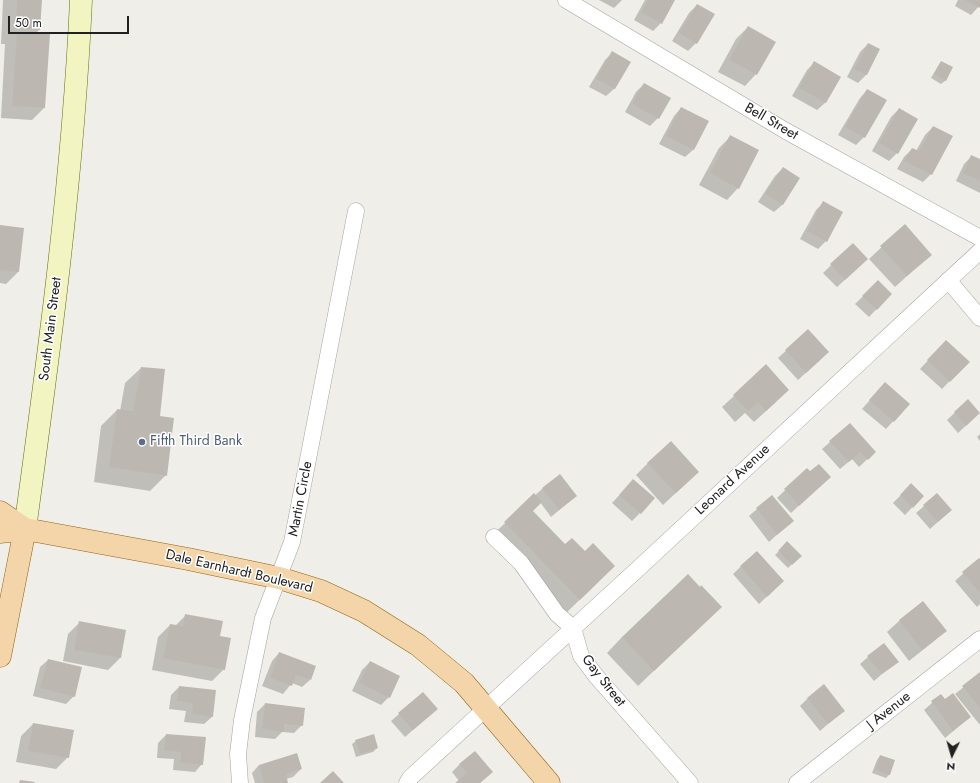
<!DOCTYPE html>
<html>
<head>
<meta charset="utf-8">
<style>
  body { margin:0 }
  #map { position:relative; width:980px; height:783px; overflow:hidden; background:#f0eee8; font-family:Jost,sans-serif }
  canvas { display:block }
  .north { position:absolute; left:932px; top:735px; width:40px; height:40px; -webkit-text-stroke:3px #fff; paint-order:stroke; rotate:185deg; font-size:11px; font-weight:700; line-height:16px; text-align:center; color:#212121 }
  .north::after { content:''; display:block; margin:auto; width:14px; height:18px; background:#212121; clip-path:polygon(50% 0,100% 100%,50% 72%,0 100%) }
  .scale { position:absolute; left:8px; top:16px; width:121px; height:18px; box-sizing:border-box; border:2px solid #212121; border-top:0; padding-left:5px; font-size:12px; line-height:14px; white-space:nowrap; color:#212121; -webkit-text-stroke:3px #fff; paint-order:stroke }
</style>
</head>
<body>
<div id="map">
<canvas width="980" height="783"></canvas>
<div class="north">N</div>
<div class="scale">50 m</div>
</div>
<script>
const context = document.querySelector('canvas').getContext('2d');
context.lineJoin = 'round';
function paint(path, color) { context.fillStyle = color; context.fill(path, 'evenodd'); }
function trace(path, color, width, dash) { context.strokeStyle = color; context.lineWidth = width; context.lineCap = dash ? 'butt' : 'round'; context.setLineDash(dash || []); context.stroke(path); }
function drawText(font, color, halo, rows, align = 'center') {
  context.font = font + ' Jost,sans-serif'; context.lineWidth = 3; context.setLineDash([]); context.textBaseline = 'middle'; context.strokeStyle = halo; context.fillStyle = color; for (const [text, x, y, turn = 0] of rows) {
    context.save(); context.translate(x, y); context.rotate((+turn || 0) * Math.PI / 180); context.textAlign = isNaN(turn) ? turn : align; if (halo) context.strokeText(text, 0, 0); context.fillText(text, 0, 0); context.restore();
  }
}
const shadow = new Path2D(`
  M 3,0 L 41,0 L 40,29 L 35,34 L 49,35 L 44,108 L 32,120 L 1,118 L 5,44 L 1,44 Z
  M 599,0 L 622,0 L 614,8 Z
  M 645,0 L 674,0 L 661,23 L 653,31 L 634,20 Z
  M 958,0 L 980,0 L 980,5 L 971,15 L 955,6 Z
  M 697,5 L 713,15 L 696,43 L 688,51 L 672,41 L 689,13 Z
  M 748,27 L 756,74 L 745,86 L 718,72 L 736,39 Z
  M 868,44 L 879,50 L 866,75 L 858,83 L 847,77 L 860,52 Z
  M 612,53 L 629,62 L 614,89 L 606,96 L 589,87 L 605,60 Z
  M 941,62 L 952,68 L 945,81 L 941,84 L 931,78 L 938,66 Z
  M 814,63 L 840,77 L 825,103 L 817,110 L 792,96 L 807,70 Z
  M 644,84 L 658,118 L 650,126 L 625,112 L 636,92 Z
  M 867,90 L 886,101 L 864,137 L 856,145 L 838,135 L 860,98 Z
  M 681,108 L 693,150 L 685,157 L 659,144 L 674,116 Z
  M 899,109 L 897,153 L 889,161 L 872,151 L 891,117 Z
  M 933,127 L 931,174 L 923,182 L 897,169 L 904,157 L 912,149 L 916,151 L 925,135 Z
  M 731,136 L 738,188 L 727,200 L 699,185 L 719,148 Z
  M 972,156 L 980,160 L 980,193 L 956,181 L 964,164 Z
  M 783,168 L 799,178 L 782,205 L 774,212 L 758,202 L 775,176 Z
  M 824,202 L 826,241 L 818,249 L 800,239 L 816,210 Z
  M 0,226 L 18,272 L 6,284 L 0,283 Z
  M 904,226 L 918,266 L 895,287 L 869,259 Z
  M 853,244 L 859,267 L 837,287 L 823,273 Z
  M 878,282 L 891,294 L 869,317 L 855,304 Z
  M 808,331 L 820,360 L 798,380 L 778,358 Z
  M 946,341 L 968,362 L 942,389 L 920,369 Z
  M 141,368 L 159,417 L 166,475 L 150,491 L 94,482 L 101,426 L 117,410 L 120,411 L 125,383 Z
  M 878,391 L 909,404 L 886,429 L 862,409 Z
  M 734,396 L 776,402 L 754,422 L 745,413 L 735,422 L 722,407 Z
  M 968,400 L 972,420 L 958,433 L 947,420 Z
  M 980,434 L 980,441 L 977,437 Z
  M 830,442 L 875,452 L 859,467 L 852,459 L 840,469 L 822,449 Z
  M 648,463 L 698,472 L 663,505 L 636,475 Z
  M 807,469 L 822,484 L 791,513 L 777,498 Z
  M 911,485 L 923,496 L 905,515 L 893,503 Z
  M 543,488 L 576,496 L 551,517 L 540,502 L 532,511 L 598,582 L 564,615 L 489,538 Z
  M 626,488 L 640,513 L 632,521 L 612,503 Z
  M 772,496 L 792,521 L 769,542 L 749,516 Z
  M 924,506 L 951,510 L 930,529 L 916,513 Z
  M 787,543 L 800,556 L 788,568 L 775,555 Z
  M 756,552 L 775,589 L 759,604 L 733,574 Z
  M 979,559 L 980,561 L 980,604 L 977,607 L 955,581 Z
  M 923,602 L 945,631 L 933,642 L 909,661 L 887,632 L 899,621 Z
  M 721,607 L 638,686 L 607,653 L 622,637 Z
  M 186,615 L 219,637 L 224,669 L 212,681 L 152,670 L 158,637 L 170,625 L 175,626 Z
  M 80,622 L 125,631 L 120,658 L 108,670 L 63,661 L 68,634 Z
  M 279,653 L 310,680 L 302,687 L 292,683 L 283,694 L 262,686 L 272,661 Z
  M 868,657 L 897,661 L 874,681 L 860,664 Z
  M 48,660 L 74,696 L 66,704 L 33,696 L 40,667 Z
  M 370,662 L 389,697 L 381,705 L 352,691 L 362,670 Z
  M 980,674 L 980,725 L 955,694 Z
  M 179,687 L 212,717 L 204,724 L 184,722 L 186,711 L 169,709 L 171,695 Z
  M 941,695 L 944,700 L 970,717 L 945,738 L 924,710 Z
  M 808,698 L 844,710 L 820,731 L 800,706 Z
  M 265,704 L 302,725 L 294,733 L 282,732 L 275,739 L 255,737 L 257,712 Z
  M 437,709 L 405,737 L 391,721 L 399,714 Z
  M 33,724 L 68,757 L 56,769 L 16,762 L 21,736 Z
  M 166,735 L 202,764 L 195,772 L 173,770 L 174,759 L 157,758 L 158,743 Z
  M 356,741 L 377,748 L 373,752 L 356,757 L 352,744 Z
  M 880,756 L 890,774 L 886,778 L 872,773 L 877,760 Z
  M 460,764 L 492,772 L 480,783 L 457,783 L 459,781 L 452,772 Z
  M 259,765 L 301,769 L 293,777 L 286,779 L 287,783 L 255,783 L 252,773 Z`);
const building = new Path2D(`
  M 17,0 L 42,0 L 40,30 L 16,28 Z
  M 648,0 L 675,0 L 662,24 L 641,12 Z
  M 965,0 L 980,0 L 980,8 Z
  M 697,4 L 715,14 L 697,44 L 679,33 Z
  M 748,26 L 776,42 L 757,75 L 729,60 Z
  M 17,32 L 50,34 L 45,108 L 12,106 Z
  M 868,43 L 880,49 L 867,75 L 854,69 Z
  M 612,51 L 631,62 L 615,89 L 596,79 Z
  M 814,61 L 841,77 L 826,103 L 799,88 Z
  M 941,61 L 953,67 L 946,81 L 934,74 Z
  M 644,83 L 671,98 L 659,119 L 632,104 Z
  M 867,89 L 887,100 L 865,138 L 845,127 Z
  M 681,107 L 709,121 L 694,150 L 666,136 Z
  M 899,108 L 918,119 L 898,154 L 879,143 Z
  M 933,126 L 953,136 L 932,175 L 904,161 L 912,148 L 919,151 Z
  M 730,135 L 759,150 L 739,189 L 710,173 Z
  M 971,155 L 980,159 L 980,181 L 963,173 Z
  M 783,167 L 800,178 L 783,205 L 765,194 Z
  M 823,201 L 843,212 L 827,242 L 807,231 Z
  M 905,224 L 932,255 L 907,276 L 880,246 Z
  M 0,225 L 24,228 L 19,272 L 0,270 Z
  M 853,243 L 868,259 L 845,280 L 830,264 Z
  M 878,280 L 892,294 L 877,310 L 862,296 Z
  M 808,329 L 829,352 L 806,373 L 785,350 Z
  M 946,340 L 970,362 L 950,382 L 927,360 Z
  M 766,364 L 789,390 L 766,411 L 758,402 L 748,411 L 733,395 Z
  M 141,367 L 165,369 L 160,416 L 174,418 L 167,476 L 109,467 L 117,409 L 133,411 Z
  M 885,382 L 910,404 L 894,422 L 869,400 Z
  M 968,399 L 980,413 L 966,426 L 954,412 Z
  M 850,423 L 876,452 L 868,460 L 860,452 L 849,462 L 829,441 Z
  M 671,441 L 699,472 L 676,493 L 647,463 Z
  M 819,464 L 831,477 L 799,506 L 784,489 L 807,468 L 810,471 Z
  M 560,474 L 577,496 L 559,510 L 542,488 Z
  M 633,479 L 655,498 L 641,514 L 619,495 Z
  M 911,483 L 924,496 L 913,508 L 900,495 Z
  M 534,493 L 542,502 L 533,511 L 565,544 L 572,538 L 585,551 L 593,543 L 615,566 L 580,600 L 504,522 Z
  M 937,493 L 952,510 L 938,522 L 923,505 Z
  M 772,495 L 794,521 L 777,535 L 756,508 Z
  M 787,541 L 802,556 L 792,565 L 778,551 Z
  M 757,551 L 784,581 L 767,597 L 740,566 Z
  M 979,558 L 980,559 L 980,593 L 962,572 Z
  M 688,574 L 700,587 L 701,585 L 722,607 L 654,671 L 622,637 Z
  M 923,601 L 947,631 L 922,650 L 899,620 Z
  M 185,614 L 223,621 L 220,636 L 231,638 L 225,670 L 163,658 L 170,624 L 183,626 Z
  M 79,621 L 126,630 L 121,658 L 74,650 Z
  M 884,643 L 899,662 L 882,674 L 867,656 Z
  M 279,652 L 316,666 L 311,680 L 296,675 L 292,686 L 270,678 Z
  M 48,659 L 82,667 L 75,697 L 40,688 Z
  M 370,661 L 400,676 L 390,698 L 359,683 Z
  M 980,672 L 980,708 L 962,686 Z
  M 824,684 L 845,711 L 828,724 L 807,698 Z
  M 179,686 L 216,690 L 213,717 L 192,714 L 193,703 L 177,701 Z
  M 423,692 L 438,709 L 413,730 L 398,713 Z
  M 953,693 L 971,717 L 953,731 L 931,701 L 941,694 L 945,699 Z
  M 265,703 L 305,708 L 303,726 L 284,724 L 284,732 L 262,729 Z
  M 33,723 L 74,730 L 69,758 L 28,751 Z
  M 166,734 L 206,737 L 203,765 L 180,763 L 181,752 L 164,750 Z
  M 374,734 L 378,748 L 360,754 L 355,740 Z
  M 475,751 L 493,772 L 480,783 L 455,783 L 467,773 L 459,764 Z
  M 297,753 L 302,769 L 286,774 L 288,783 L 264,783 L 259,765 Z
  M 880,755 L 895,760 L 890,775 L 875,770 Z
  M 333,771 L 344,783 L 320,783 Z
  M 20,780 L 35,782 L 34,783 L 19,783 Z`);
const minor = new Path2D(`
  M 566,0 L 786,131 L 980,238
  M 948,280 L 980,318
  M 494,537 L 521,563 L 557,614 L 573,628 L 581,656 L 596,676 L 690,783
  M 240,783 L 238,754 L 242,720 L 263,618 L 292,542 L 356,211
  M 407,783 L 410,778 L 641,566 L 980,251
  M 797,783 L 980,639`);
const secondary = new Path2D(`
  M 25,529 C 49,353 73,177 81,0`);
const primary = new Path2D(`
  M 0,512 L 25,529
  M 0,532 L 25,529 L 188,559 L 279,578 L 321,591 L 364,611 L 418,645 L 464,683 L 549,783
  M 0,656 L 25,529`);
const markers = [
  [142,442,4,"#5c6f8a"]
];
const streetNames = [
  ["Bell Street",771,122,30],
  ["South Main Street",51,329,-83],
  ["Leonard Avenue",733,480,-43],
  ["Martin Circle",301,499,-79],
  ["Dale Earnhardt Boulevard",239,572,13],
  ["Gay Street",603,681,52],
  ["J Avenue",889,711,-38]
];
const serviceNames = [
  ["Fifth Third Bank",150,442]
];
paint(shadow, '#0003');
paint(building, '#bdb7b1');
trace(minor, '#a2a2a2', 17);
trace(secondary, '#65700f', 23);
trace(primary, '#90650e', 23);
trace(minor, '#fff', 16);
trace(secondary, '#f2f4c2', 22);
trace(primary, '#f4d4a9', 22);
for (const [x, y, r, color] of markers) { const dot = new Path2D(); dot.arc(x, y, r, 0, 2 * Math.PI); context.fillStyle = color; context.fill(dot); trace(dot, '#fff', 1.5); }
drawText('14px', '#212121', '#fff', streetNames);
drawText('14px', '#4e5e75', '#fff', serviceNames, 'left');
</script>
</body>
</html>
